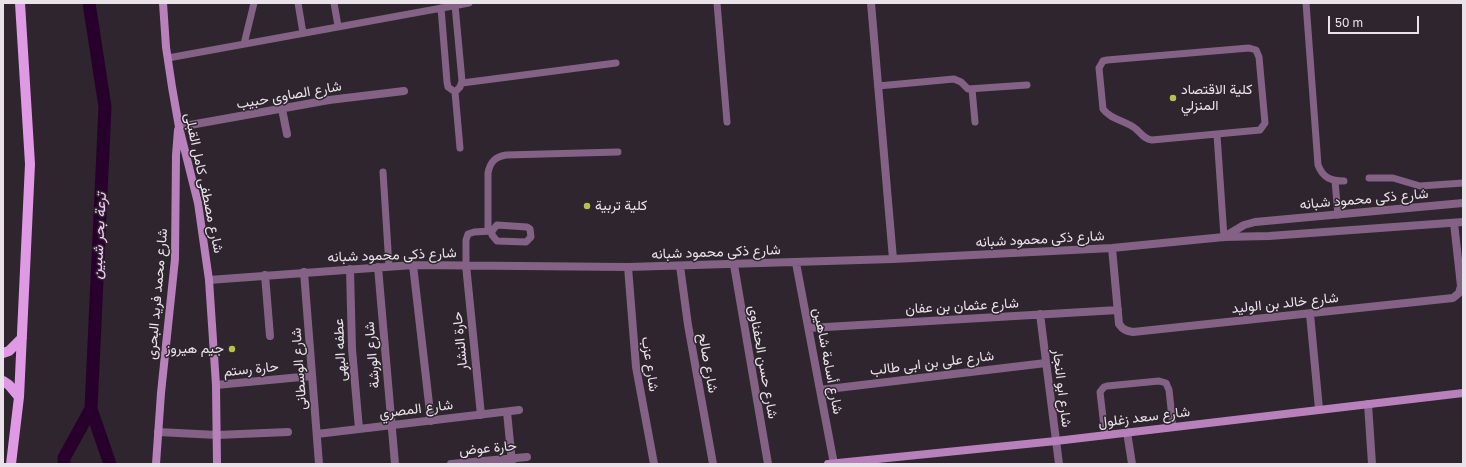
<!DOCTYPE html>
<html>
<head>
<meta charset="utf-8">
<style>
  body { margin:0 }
  #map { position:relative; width:1466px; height:467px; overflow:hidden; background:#2e252e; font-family:"Golos Text",sans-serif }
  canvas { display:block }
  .frame { position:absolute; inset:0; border:4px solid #e9e3e9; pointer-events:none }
  .scale { position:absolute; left:1328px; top:16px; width:91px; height:18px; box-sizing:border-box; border:2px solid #e9e3e9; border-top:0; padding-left:5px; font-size:12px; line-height:14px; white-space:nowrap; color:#e9e3e9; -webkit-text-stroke:3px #2e252e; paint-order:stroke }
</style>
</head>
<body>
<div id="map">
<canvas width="1466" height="467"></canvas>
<div class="frame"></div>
<div class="scale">50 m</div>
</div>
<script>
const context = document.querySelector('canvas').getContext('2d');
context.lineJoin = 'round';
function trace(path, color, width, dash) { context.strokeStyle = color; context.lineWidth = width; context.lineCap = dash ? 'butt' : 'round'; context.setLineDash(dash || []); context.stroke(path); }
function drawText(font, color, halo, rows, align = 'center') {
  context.font = font + ' "Golos Text",Vazirmatn,sans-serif'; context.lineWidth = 3; context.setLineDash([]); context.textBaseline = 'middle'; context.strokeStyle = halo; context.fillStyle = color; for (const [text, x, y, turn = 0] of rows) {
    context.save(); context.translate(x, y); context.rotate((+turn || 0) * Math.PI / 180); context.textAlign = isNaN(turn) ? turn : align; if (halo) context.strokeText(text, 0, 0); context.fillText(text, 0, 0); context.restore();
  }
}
const canal = new Path2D(`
  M 91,409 L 110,464
  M 64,464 L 64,458 L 91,409 L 105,107 L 89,3`);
const lane = new Path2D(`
  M 298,3 L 303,33
  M 334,3 L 338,26
  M 717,3 L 727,122
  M 1306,3 L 1318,165 C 1323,178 1331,181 1344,181
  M 455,5 L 462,81 L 460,87 L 455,92 L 460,148
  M 441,8 L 447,82 L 448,87 L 455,92
  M 244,44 L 254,3
  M 1249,48 L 1256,50 L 1259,57 L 1265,123 L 1260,130 L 1152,140 C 1144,139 1142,134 1136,129 C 1127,121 1111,120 1103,109 L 1099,68 L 1103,61 L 1107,60 Z
  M 168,58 L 469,3
  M 462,83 L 616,63
  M 878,86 L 954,79 L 961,82 L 968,89 L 1027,85
  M 972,89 L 975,122
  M 1217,135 L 1224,237
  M 383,172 L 389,266
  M 1369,178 L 1393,178 L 1420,186 L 1463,183
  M 1335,181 L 1338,215
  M 497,225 L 527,227 L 530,229 L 531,237 L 526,242 L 497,241 L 492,235 L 492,231 Z
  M 488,231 L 488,173 C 490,162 495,157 506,155 L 618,152
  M 466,265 L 466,240 L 468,234 L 474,232 L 492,231
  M 1105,435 L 1100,392 L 1104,387 L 1107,386 L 1159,381 L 1166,383 L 1169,390 L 1173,427`);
const street = new Path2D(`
  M 871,3 L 893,259
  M 282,109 L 287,134
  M 179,127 L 329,100 L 404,91
  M 1224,237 L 1244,225 L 1255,222 L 1463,203
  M 1112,248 L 1119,324 C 1123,330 1127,331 1133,332 L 1453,298 L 1459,293 L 1461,286 L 1454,223
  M 796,263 L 834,464
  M 413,265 L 431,421
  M 466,265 L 481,415
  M 734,265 L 768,464
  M 680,266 L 688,325 L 713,464
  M 378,267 L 395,464
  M 628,267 L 636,367 L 654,464
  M 350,269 L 352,349 L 359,429
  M 304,272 L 319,464
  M 265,275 L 270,336
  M 209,280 L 413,265 L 628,267 L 893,259 L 1112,248 L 1224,237 L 1269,236 L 1463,222
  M 1040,314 L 1059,464
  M 1310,314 L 1319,409
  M 809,328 L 1118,310
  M 216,385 L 312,376
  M 820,390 L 1046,363
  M 1368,404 L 1372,464
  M 507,412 L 512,463
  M 158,432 L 217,435 L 288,432
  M 1127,432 L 1132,464
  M 317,434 L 519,410
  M 451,464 L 527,457`);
const secondary = new Path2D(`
  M 163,3 L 166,47 L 172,87 L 179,127 L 198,203 L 209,280 L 216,385 L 217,464
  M 156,464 L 161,393 L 175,259 L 176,155 L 178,130
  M 828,464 L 1056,441 L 1463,393`);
const primary = new Path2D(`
  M 3,353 L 9,351 L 22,338
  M 3,381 L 9,385 L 19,397
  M 11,464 L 19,397 L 30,164 L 20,3`);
const markers = [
  [1173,98,4,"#b6c149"],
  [587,206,4,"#b6c149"],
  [232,349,4,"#b6c149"]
];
const poiNames = [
  ["كلية الاقتصاد",1181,90],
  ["المنزلي",1181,106],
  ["كلية تربية",595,206],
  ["جيم هيروز",224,349,"right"]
];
const streetNames = [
  ["شارع الصاوى حبيب",289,95,-10],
  ["شارع مصطفى كامل القبلى",204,183,78],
  ["شارع ذكى محمود شبانه",1364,199,-5],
  ["شارع ذكى محمود شبانه",1040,239,-3],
  ["شارع ذكى محمود شبانه",716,252,-2],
  ["شارع ذكى محمود شبانه",392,255,-2],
  ["شارع محمد فريد البحرى",157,294,-85],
  ["شارع خالد بن الوليد",1285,303,-6],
  ["شارع عثمان بن عفان",962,306,-3],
  ["حارة النشار",460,341,-96],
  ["عطفه البهى",340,350,-93],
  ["شارع الورشة",372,355,-95],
  ["شارع أسامة شاهين",828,361,79],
  ["شارع حسن الحفناوى",763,362,80],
  ["شارع صالح",708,363,80],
  ["شارع على بن ابى طالب",932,363,-7],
  ["شارع عزب",650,364,82],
  ["حارة رستم",251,369,-6],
  ["شارع الوسطانى",299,369,-94],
  ["شارع ابو النجار",1062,388,83],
  ["شارع المصري",416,409,-7],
  ["شارع سعد زغلول",1144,417,-7],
  ["حارة عوض",488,448,-5]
];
const waterNames = [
  ["ترعة بحر شبين",99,236,-87]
];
trace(canal, '#28002c', 13);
trace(lane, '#846286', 7);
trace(street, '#846286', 8);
trace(secondary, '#b881bc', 8);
trace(primary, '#e099e5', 10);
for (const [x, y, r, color] of markers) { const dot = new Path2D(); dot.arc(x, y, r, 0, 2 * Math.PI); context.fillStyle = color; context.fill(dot); trace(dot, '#2e252e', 1.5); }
drawText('14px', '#e9e3e9', '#2e252e', poiNames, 'left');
drawText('14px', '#e9e3e9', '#2e252e', streetNames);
drawText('italic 15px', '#f6cdf9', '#2e252e', waterNames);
</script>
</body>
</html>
